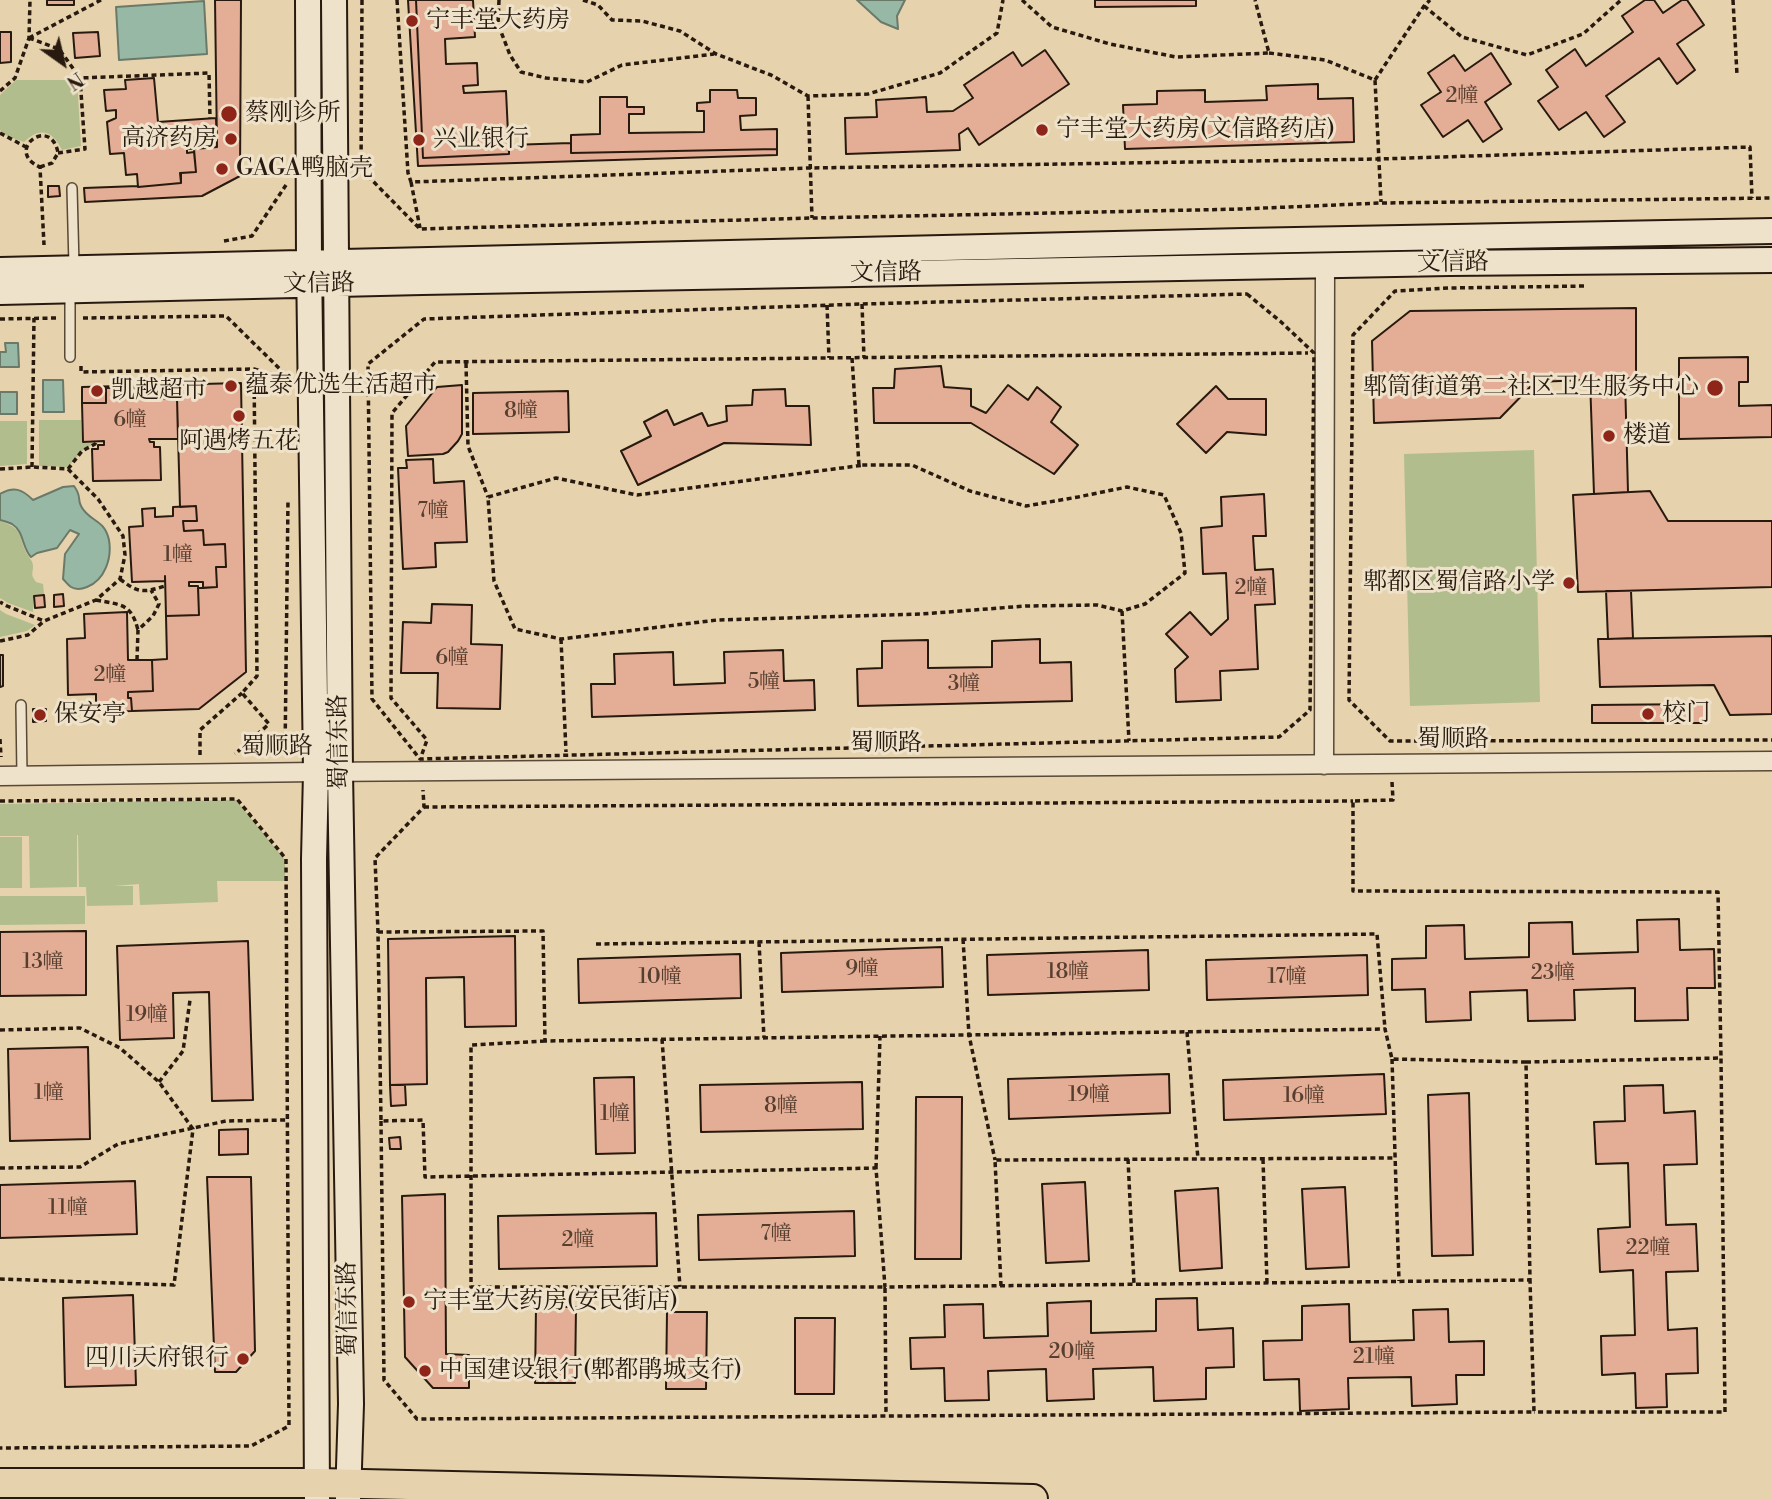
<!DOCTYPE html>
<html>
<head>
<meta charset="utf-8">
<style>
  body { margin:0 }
  #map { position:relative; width:1772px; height:1499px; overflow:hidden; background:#e6d2ad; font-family:"Libre Bodoni",serif }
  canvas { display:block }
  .north { position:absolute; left:28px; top:28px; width:70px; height:70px; -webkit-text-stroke:5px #efe2ca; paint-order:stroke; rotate:146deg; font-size:19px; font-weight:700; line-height:28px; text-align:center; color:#281a0e }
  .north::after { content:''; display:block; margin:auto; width:24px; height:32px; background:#281a0e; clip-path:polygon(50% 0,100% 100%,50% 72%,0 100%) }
</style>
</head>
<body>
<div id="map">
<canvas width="1772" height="1499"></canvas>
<div class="north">N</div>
</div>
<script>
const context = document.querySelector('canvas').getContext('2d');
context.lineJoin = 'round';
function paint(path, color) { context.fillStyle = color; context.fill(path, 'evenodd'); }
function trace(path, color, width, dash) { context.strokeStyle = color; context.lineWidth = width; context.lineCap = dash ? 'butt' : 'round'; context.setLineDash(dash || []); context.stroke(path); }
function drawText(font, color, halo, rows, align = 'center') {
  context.font = font + ' "Libre Bodoni","Noto Serif SC",serif'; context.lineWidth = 6; context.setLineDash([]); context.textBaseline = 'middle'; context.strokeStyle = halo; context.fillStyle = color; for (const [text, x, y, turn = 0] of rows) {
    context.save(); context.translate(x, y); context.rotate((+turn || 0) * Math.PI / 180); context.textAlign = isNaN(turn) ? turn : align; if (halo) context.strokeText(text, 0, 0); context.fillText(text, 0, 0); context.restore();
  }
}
const green = new Path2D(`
  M 16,80 L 77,80 L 81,146 L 62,150 C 52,130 40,127 24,142 L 7,136 L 0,130 L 0,95 Z
  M 39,420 L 81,420 L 82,443 L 95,443 L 82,451 L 68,467 L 39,466 Z
  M 0,421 L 27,421 L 27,464 L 0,466 Z
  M 1534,450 L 1540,702 L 1410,706 L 1404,454 Z
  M 0,521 C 21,528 18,532 25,550 C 27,556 33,560 33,566 C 33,574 30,574 36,582 L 43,584 L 44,594 L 33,595 L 33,612 L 8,603 L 0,598 Z
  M 0,610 L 6,614 L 35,625 L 27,631 L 0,637 Z
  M 236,800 L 285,860 L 285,881 L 217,881 L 218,902 L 140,905 L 139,884 L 114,886 L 133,886 L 133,905 L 87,906 L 86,887 L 79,887 L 78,835 L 77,835 L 77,887 L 30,888 L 29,836 L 0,836 L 0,804 Z
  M 0,837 L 22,837 L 22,888 L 0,888 Z
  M 0,896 L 85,896 L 85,924 L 0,925 Z`);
const water = new Path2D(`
  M 857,0 L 905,0 L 897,16 L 898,29 L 881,22 Z
  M 204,1 L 207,54 L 119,60 L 116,7 Z
  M 5,343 L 18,343 L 19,367 L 0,367 L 0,352 L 6,352 Z
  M 43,380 L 63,380 L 64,412 L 43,412 Z
  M 0,392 L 17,392 L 17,414 L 0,414 Z
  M 74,486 C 82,497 77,498 81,506 C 89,522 104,518 109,540 C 112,558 105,580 87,587 C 82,589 76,590 71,587 C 68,585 66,582 63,579 L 65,554 L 79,534 L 70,530 L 57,548 L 37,553 L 31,557 C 22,548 24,531 12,524 C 8,522 4,521 0,520 L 0,494 C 14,486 22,489 33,500 L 63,487 Z`);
const building = new Path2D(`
  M 47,0 L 74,0 L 74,5 L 47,5 Z
  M 215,0 L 241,0 L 240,176 L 202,196 L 85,202 L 84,188 L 138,186 L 138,187 L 181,183 L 181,173 L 196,172 L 194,149 L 217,147 Z
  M 408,0 L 416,0 L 423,158 L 509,154 L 509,145 L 571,143 L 571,153 L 777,149 L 777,155 L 418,166 Z
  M 416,0 L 473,0 L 475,37 L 445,39 L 446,64 L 477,63 L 478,85 L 463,86 L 464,93 L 506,91 L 509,154 L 423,158 Z
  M 1095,0 L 1196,0 L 1196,6 L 1095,7 Z
  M 1645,0 L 1654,0 L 1663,13 L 1682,0 L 1687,0 L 1704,25 L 1677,44 L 1695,70 L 1677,84 L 1659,58 L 1606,96 L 1625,122 L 1604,137 L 1586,112 L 1559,130 L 1538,101 L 1558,87 L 1546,70 L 1575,49 L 1586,66 L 1633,32 L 1622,16 Z
  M 0,32 L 11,32 L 11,62 L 0,63 Z
  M 98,32 L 100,56 L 75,58 L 73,33 Z
  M 1045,50 L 1069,84 L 979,145 L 968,128 L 959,134 L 960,150 L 846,154 L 845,118 L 877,117 L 876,100 L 926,97 L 927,112 L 953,111 L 973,98 L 964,85 L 1013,52 L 1022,66 Z
  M 1491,53 L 1511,84 L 1485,102 L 1502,129 L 1483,142 L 1468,120 L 1443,137 L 1421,105 L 1441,92 L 1428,73 L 1454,55 L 1465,71 Z
  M 154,78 L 158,122 L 216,118 L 217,147 L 187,149 L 187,153 L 194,152 L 196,172 L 180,173 L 181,183 L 138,187 L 137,174 L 126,175 L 124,153 L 110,154 L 107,122 L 116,118 L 116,110 L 106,111 L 104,90 L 126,89 L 125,80 Z
  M 1318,84 L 1318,99 L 1353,98 L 1354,142 L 1125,149 L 1123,105 L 1157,104 L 1157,91 L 1205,90 L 1205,102 L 1267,100 L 1266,86 Z
  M 710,90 L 737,90 L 738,98 L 756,98 L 756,115 L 740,116 L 741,130 L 777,129 L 777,149 L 571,153 L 571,135 L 600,134 L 600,97 L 627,97 L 627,107 L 644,107 L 644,114 L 629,114 L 629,133 L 704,132 L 704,111 L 697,111 L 697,103 L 710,102 Z
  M 48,186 L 59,186 L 60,196 L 48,197 Z
  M 1636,308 L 1636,378 L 1535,382 L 1500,418 L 1374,423 L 1372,341 L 1410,311 Z
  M 1748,357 L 1748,382 L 1739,382 L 1739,406 L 1772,405 L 1772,437 L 1679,439 L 1679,358 Z
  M 941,366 L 944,387 L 971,389 L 971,406 L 986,413 L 1008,385 L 1028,400 L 1037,387 L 1061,407 L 1051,422 L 1078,445 L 1054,474 L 971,423 L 874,423 L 873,388 L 894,388 L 895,369 Z
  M 1590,379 L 1625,379 L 1628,492 L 1594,494 Z
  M 241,383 L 246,672 L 199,709 L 132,711 L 131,698 L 128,698 L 128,692 L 153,691 L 152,660 L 167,659 L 166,616 L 199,615 L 198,588 L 217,587 L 216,567 L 226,567 L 225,544 L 204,545 L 203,530 L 184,531 L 183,521 L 197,521 L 196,506 L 180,507 L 177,398 L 151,399 L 151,387 L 106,388 L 106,403 L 82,403 L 82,387 Z
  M 462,385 L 462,434 L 458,441 L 448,452 L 443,454 L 408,456 L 406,426 L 437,387 Z
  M 1216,386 L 1228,399 L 1266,399 L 1266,435 L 1227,432 L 1206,453 L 1177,424 Z
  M 151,387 L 151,399 L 177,398 L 178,439 L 149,439 L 150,442 L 154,442 L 154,447 L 160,447 L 161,480 L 93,481 L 92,449 L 98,449 L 98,445 L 104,445 L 104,441 L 83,442 L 82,403 L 106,403 L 106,388 Z
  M 785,389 L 786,406 L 809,406 L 811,445 L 724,443 L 638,485 L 621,451 L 651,436 L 644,422 L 667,410 L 674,425 L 702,413 L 708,426 L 727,421 L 726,406 L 752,405 L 753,390 Z
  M 568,391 L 569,432 L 473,434 L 473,393 Z
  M 433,459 L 434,483 L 464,481 L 467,542 L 435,543 L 436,567 L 403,569 L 398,468 L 407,468 L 406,460 Z
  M 1650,491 L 1668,521 L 1772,521 L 1772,587 L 1578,592 L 1573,495 Z
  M 1264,494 L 1266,536 L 1253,536 L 1255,570 L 1273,569 L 1275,604 L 1255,605 L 1258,669 L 1220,671 L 1221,700 L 1176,702 L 1175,669 L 1188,657 L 1166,634 L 1190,612 L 1211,635 L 1228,619 L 1226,573 L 1203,574 L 1201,528 L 1222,526 L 1221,497 Z
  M 196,506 L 197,521 L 183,521 L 184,531 L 203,530 L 204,545 L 225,544 L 226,567 L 216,567 L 217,587 L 203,588 L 203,582 L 189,582 L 189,586 L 198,586 L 199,615 L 166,616 L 165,576 L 165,581 L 132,582 L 129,527 L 143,526 L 142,509 L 155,508 L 155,517 L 173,516 L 173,507 Z
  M 1606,591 L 1631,591 L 1633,638 L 1608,639 Z
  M 63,594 L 64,606 L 54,607 L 54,595 Z
  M 44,595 L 45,607 L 35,608 L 34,596 Z
  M 432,604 L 472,605 L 471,644 L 502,645 L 500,709 L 437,708 L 438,673 L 401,673 L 403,622 L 431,623 Z
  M 127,612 L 128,660 L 152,660 L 153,691 L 128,692 L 128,698 L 131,698 L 132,711 L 96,712 L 96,694 L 68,695 L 67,639 L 85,638 L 84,614 Z
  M 1772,636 L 1772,714 L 1730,715 L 1714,685 L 1600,687 L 1598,639 Z
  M 1040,639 L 1040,663 L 1071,662 L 1072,701 L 858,706 L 857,669 L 882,668 L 882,641 L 928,640 L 928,668 L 992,667 L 992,641 Z
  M 783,650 L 784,681 L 814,680 L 815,710 L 592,717 L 591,684 L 615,684 L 614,654 L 673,652 L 674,685 L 725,683 L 724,652 Z
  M 0,655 L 3,655 L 3,686 L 0,687 Z
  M 1704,704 L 1704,723 L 1592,723 L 1592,705 Z
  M 33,709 L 46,709 L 46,721 L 33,722 Z
  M 1679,919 L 1680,950 L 1714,949 L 1715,988 L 1687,988 L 1688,1020 L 1635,1021 L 1635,988 L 1574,990 L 1575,1020 L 1528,1021 L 1527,990 L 1470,992 L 1471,1020 L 1426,1022 L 1425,989 L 1392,990 L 1392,959 L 1426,958 L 1426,926 L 1464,925 L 1465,959 L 1529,957 L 1529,923 L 1572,922 L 1573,954 L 1638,952 L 1637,920 Z
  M 86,931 L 86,995 L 0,996 L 0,932 Z
  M 515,936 L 516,1026 L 465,1027 L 464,977 L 426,978 L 427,1084 L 390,1085 L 388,939 Z
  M 248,941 L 253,1100 L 212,1101 L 209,992 L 173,993 L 174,1038 L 120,1040 L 117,946 Z
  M 942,947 L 943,987 L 782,992 L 781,953 Z
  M 1148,950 L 1149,990 L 988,995 L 987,955 Z
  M 740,954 L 741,998 L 579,1003 L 578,959 Z
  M 1367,955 L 1368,995 L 1207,1000 L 1206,960 Z
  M 88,1047 L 90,1139 L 10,1141 L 8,1049 Z
  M 1169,1074 L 1170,1113 L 1009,1119 L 1008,1079 Z
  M 1384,1074 L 1386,1114 L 1224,1120 L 1223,1080 Z
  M 634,1077 L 635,1153 L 596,1154 L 594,1078 Z
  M 862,1082 L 863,1129 L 701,1132 L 700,1085 Z
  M 390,1085 L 405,1085 L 406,1105 L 391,1106 Z
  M 1663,1085 L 1664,1113 L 1695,1111 L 1697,1164 L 1664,1165 L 1666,1225 L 1696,1224 L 1698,1271 L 1666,1272 L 1668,1330 L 1697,1328 L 1698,1373 L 1666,1374 L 1667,1407 L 1636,1408 L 1635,1373 L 1602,1375 L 1601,1336 L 1635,1335 L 1633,1270 L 1600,1272 L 1598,1229 L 1630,1227 L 1628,1163 L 1596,1164 L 1594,1122 L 1625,1121 L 1624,1086 Z
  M 1469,1093 L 1473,1255 L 1432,1256 L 1428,1095 Z
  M 916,1097 L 962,1097 L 961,1259 L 915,1259 Z
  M 248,1129 L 248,1154 L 219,1155 L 219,1130 Z
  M 400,1137 L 401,1149 L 390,1149 L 389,1138 Z
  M 207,1177 L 251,1177 L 255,1351 L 236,1372 L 215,1372 Z
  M 135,1181 L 137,1234 L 0,1238 L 0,1185 Z
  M 1085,1182 L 1089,1261 L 1046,1263 L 1042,1184 Z
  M 1345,1187 L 1349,1267 L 1306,1269 L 1302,1189 Z
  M 1218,1188 L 1222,1268 L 1180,1271 L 1175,1191 Z
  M 445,1194 L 446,1354 L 469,1355 L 469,1388 L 433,1388 L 405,1357 L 402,1196 Z
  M 854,1211 L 855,1256 L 699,1260 L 698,1215 Z
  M 656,1213 L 657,1266 L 499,1269 L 498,1216 Z
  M 133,1295 L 136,1385 L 65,1387 L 63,1298 Z
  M 1197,1298 L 1198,1330 L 1233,1328 L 1234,1367 L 1206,1368 L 1206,1399 L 1154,1401 L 1153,1367 L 1093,1369 L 1094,1399 L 1047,1401 L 1046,1369 L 988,1371 L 989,1400 L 945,1401 L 944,1368 L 911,1369 L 910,1338 L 945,1337 L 944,1305 L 983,1304 L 984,1338 L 1048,1336 L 1047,1303 L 1091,1301 L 1091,1333 L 1156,1331 L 1156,1299 Z
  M 1349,1304 L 1350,1342 L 1414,1340 L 1413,1310 L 1448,1309 L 1449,1342 L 1484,1341 L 1484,1375 L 1456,1375 L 1457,1404 L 1412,1406 L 1411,1377 L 1348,1378 L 1349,1409 L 1300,1411 L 1299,1379 L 1264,1380 L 1263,1341 L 1302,1340 L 1302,1306 Z
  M 536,1307 L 576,1307 L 575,1383 L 535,1383 Z
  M 667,1312 L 707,1312 L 706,1389 L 666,1389 Z
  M 795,1318 L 835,1318 L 834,1394 L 795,1394 Z`);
const path = new Path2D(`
  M 362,0 L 361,169 L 420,229 L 812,218 L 1242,209 L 1381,203 L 1772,198
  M 397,0 L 408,173 L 411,182 L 809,168 L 1379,159 L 1750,147 L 1752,198
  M 499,0 L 498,24 L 510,55 L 521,72 L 546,78 L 587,82 L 622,65 L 714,54
  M 583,0 L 598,5 L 612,20 L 642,21 L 680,31 L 716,54 L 771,75 L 808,96 L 868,94 L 940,73 L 997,33 L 1003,0
  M 1022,0 L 1052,27 L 1110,44 L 1176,57 L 1269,53 L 1255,0
  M 1733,0 L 1737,75
  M 1424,6 L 1462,37 L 1527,55 L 1583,34 L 1621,0
  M 29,38 L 101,0
  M 29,38 L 59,49 L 80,78
  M 1269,53 L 1325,60 L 1375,80 L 1381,202
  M 1375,80 L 1424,6 L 1430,0
  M 0,91 L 15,78 L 29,38 L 30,0
  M 808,96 L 812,218
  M 0,133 L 26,147
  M 58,153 L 85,149 L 80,78 L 209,73 L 210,118
  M 40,167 L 52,163 L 58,153 C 51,114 3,151 40,167 L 44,245
  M 411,182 L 420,228
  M 224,241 L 252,236 L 286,185
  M 1584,286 L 1449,288 L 1395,291 L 1353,335 L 1349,700 L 1390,741 L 1772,740
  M 1247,294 L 1280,321 L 1314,353 L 1310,710 L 1279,737 L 420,759 L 372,699 L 368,364 L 424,319 L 862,304 Z
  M 862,304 L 864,358
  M 827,305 L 829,358
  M 83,318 L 226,316 L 288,377
  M 0,319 L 58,318
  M 852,358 L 859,465 L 912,465 L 970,491 L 1026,506 L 1078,497 L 1127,487 L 1164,495 L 1181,533 L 1185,573 L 1145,604 L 1122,611 L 1097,605 L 1026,606 L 921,614 L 717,620 L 561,639 L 515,629 L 494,581 L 488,497 L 556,478 L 637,495 L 864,465
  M 466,363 L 468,446 L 488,497
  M 81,366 L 81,372 L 254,369 L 257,676 L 242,693 L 269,724 L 235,754
  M 254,369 L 287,378
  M 32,467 L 34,318
  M 0,469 L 32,467 L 68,469 L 98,499 L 123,536 L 125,555 L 120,579 L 96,600 L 44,621 L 7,606 L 0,602
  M 68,469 L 82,451 L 95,444 L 96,442
  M 120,579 C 138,593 143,593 165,586
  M 96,600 C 121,605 131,603 138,630
  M 1122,611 L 1129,741
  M 561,639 L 566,752
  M 0,641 L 28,635 L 44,621
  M 137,660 L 138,630 L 153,616 L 159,604 L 151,590
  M 0,739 L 1,757
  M 285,754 L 288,500
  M 422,754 L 427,740 L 391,698 L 392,413 L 435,362 L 1308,353
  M 200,755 L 200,730 L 242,693
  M 1392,782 L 1393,800 L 1353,801 L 1353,891 L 1718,892 L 1721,1058
  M 0,801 L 237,799 L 286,859 L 289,1426 L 251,1446 L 0,1448
  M 424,807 L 1353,801
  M 378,932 L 543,931 L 545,1041 L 1385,1029 L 1392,1059 L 1526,1062 L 1530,1280 L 885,1287 L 876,1168 L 425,1177 L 423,1120 L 381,1121 L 378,932 L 375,858 L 424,807 L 423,790
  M 963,939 L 969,1035 L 995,1160
  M 759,942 L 764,1038
  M 596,944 L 1377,934 L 1385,1029
  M 0,1030 L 80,1028 L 120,1048 L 159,1082 L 193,1129 L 174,1285 L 0,1279
  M 1187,1032 L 1198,1159
  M 662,1039 L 680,1287
  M 545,1041 L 471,1045 L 471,1287 L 885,1287 L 886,1415
  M 1392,1059 L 1399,1281
  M 1526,1062 L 1721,1058 L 1725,1412 L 1534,1412
  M 159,1082 L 183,1051 L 190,1000
  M 381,1121 L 384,1380 L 417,1419 L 1534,1412 L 1530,1280
  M 1128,1159 L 1134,1284
  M 1263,1159 L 1267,1283
  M 0,1168 L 80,1167 L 118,1144 L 226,1121 L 286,1120
  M 876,1168 L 880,1036
  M 1001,1286 L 995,1160 L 1395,1158`);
const service = new Path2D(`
  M 72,188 L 74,266
  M 70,357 L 70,292
  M 21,705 L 22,776`);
const minor = new Path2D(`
  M 1324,765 L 1325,266
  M 0,776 L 316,772 L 1772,761`);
const secondary = new Path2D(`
  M 308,0 L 309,262 L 316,772 L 314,859 L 317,1499
  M 334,0 L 340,772 L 351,1404 L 348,1499
  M 0,270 L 1243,241 L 1772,231
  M 0,292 L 422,282 L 1449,263 L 1772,260`);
const primary = new Path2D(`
  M 0,1483 L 318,1483 L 1033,1499`);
const markers = [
  [412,21,7,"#8f2418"],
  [229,114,9,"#8f2418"],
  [1042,130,7,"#8f2418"],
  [231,139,7,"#8f2418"],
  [419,140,7,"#8f2418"],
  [222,169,7,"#8f2418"],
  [231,386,7,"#8f2418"],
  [1715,388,9,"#8f2418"],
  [97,391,7,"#8f2418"],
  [239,416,7,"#8f2418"],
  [1609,436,7,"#8f2418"],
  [1569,583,7,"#8f2418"],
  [1648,714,7,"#8f2418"],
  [40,715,7,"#8f2418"],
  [409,1302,7,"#8f2418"],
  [243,1359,7,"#8f2418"],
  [425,1371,7,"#8f2418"]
];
const numberNames = [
  ["2幢",1462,97],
  ["8幢",521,412],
  ["6幢",130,421],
  ["7幢",433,512],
  ["1幢",178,556],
  ["2幢",1251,589],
  ["6幢",452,659],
  ["2幢",110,676],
  ["5幢",764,683],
  ["3幢",964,685],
  ["13幢",43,963],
  ["9幢",862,970],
  ["18幢",1068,973],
  ["23幢",1553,974],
  ["10幢",660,978],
  ["17幢",1287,978],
  ["19幢",147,1016],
  ["1幢",49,1094],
  ["19幢",1089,1096],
  ["16幢",1304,1097],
  ["8幢",781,1107],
  ["1幢",615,1115],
  ["11幢",68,1209],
  ["7幢",776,1235],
  ["2幢",578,1241],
  ["22幢",1648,1249],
  ["20幢",1072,1353],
  ["21幢",1374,1358]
];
const poiNames = [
  ["宁丰堂大药房",426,21],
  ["蔡刚诊所",245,114],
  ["宁丰堂大药房(文信路药店)",1056,130],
  ["高济药房",217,139,"right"],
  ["兴业银行",433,140],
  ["GAGA鸭脑壳",236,169],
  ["蕴泰优选生活超市",245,386],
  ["郫筒街道第二社区卫生服务中心",1699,388,"right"],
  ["凯越超市",111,391],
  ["楼道",1623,436],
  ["阿遇烤五花",239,442,"center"],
  ["郫都区蜀信路小学",1555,583,"right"],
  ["校门",1662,714],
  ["保安亭",54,715],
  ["宁丰堂大药房(安民街店)",423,1302],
  ["四川天府银行",229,1359,"right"],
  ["中国建设银行(郫都鹃城支行)",439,1371]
];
const streetNames = [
  ["文信路",1453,264,-1],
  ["文信路",886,274,-1],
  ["文信路",319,285,-1],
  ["蜀顺路",1453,740],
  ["蜀信东路",340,742,-91],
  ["蜀顺路",886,744],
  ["蜀顺路",277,748,-1],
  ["蜀信东路",349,1309,-91]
];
paint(green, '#b1bd8d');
paint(water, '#97b8a5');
trace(water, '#6b7969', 2);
paint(building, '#e4ad95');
trace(building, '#281a0e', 2);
trace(service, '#584836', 12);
trace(minor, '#584836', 21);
trace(secondary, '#281a0e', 28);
trace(primary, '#281a0e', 32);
trace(path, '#281a0e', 3.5, [5, 3.5]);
trace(service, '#efe2ca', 9);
trace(minor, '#efe2ca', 18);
trace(secondary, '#efe2ca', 24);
trace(primary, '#e6d2ad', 28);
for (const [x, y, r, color] of markers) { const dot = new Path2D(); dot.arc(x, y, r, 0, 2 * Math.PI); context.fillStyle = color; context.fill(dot); trace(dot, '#efe2ca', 2.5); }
drawText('21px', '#573f30', null, numberNames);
drawText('24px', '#281a0e', '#efe2ca', poiNames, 'left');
drawText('24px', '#281a0e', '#efe2ca', streetNames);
</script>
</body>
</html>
